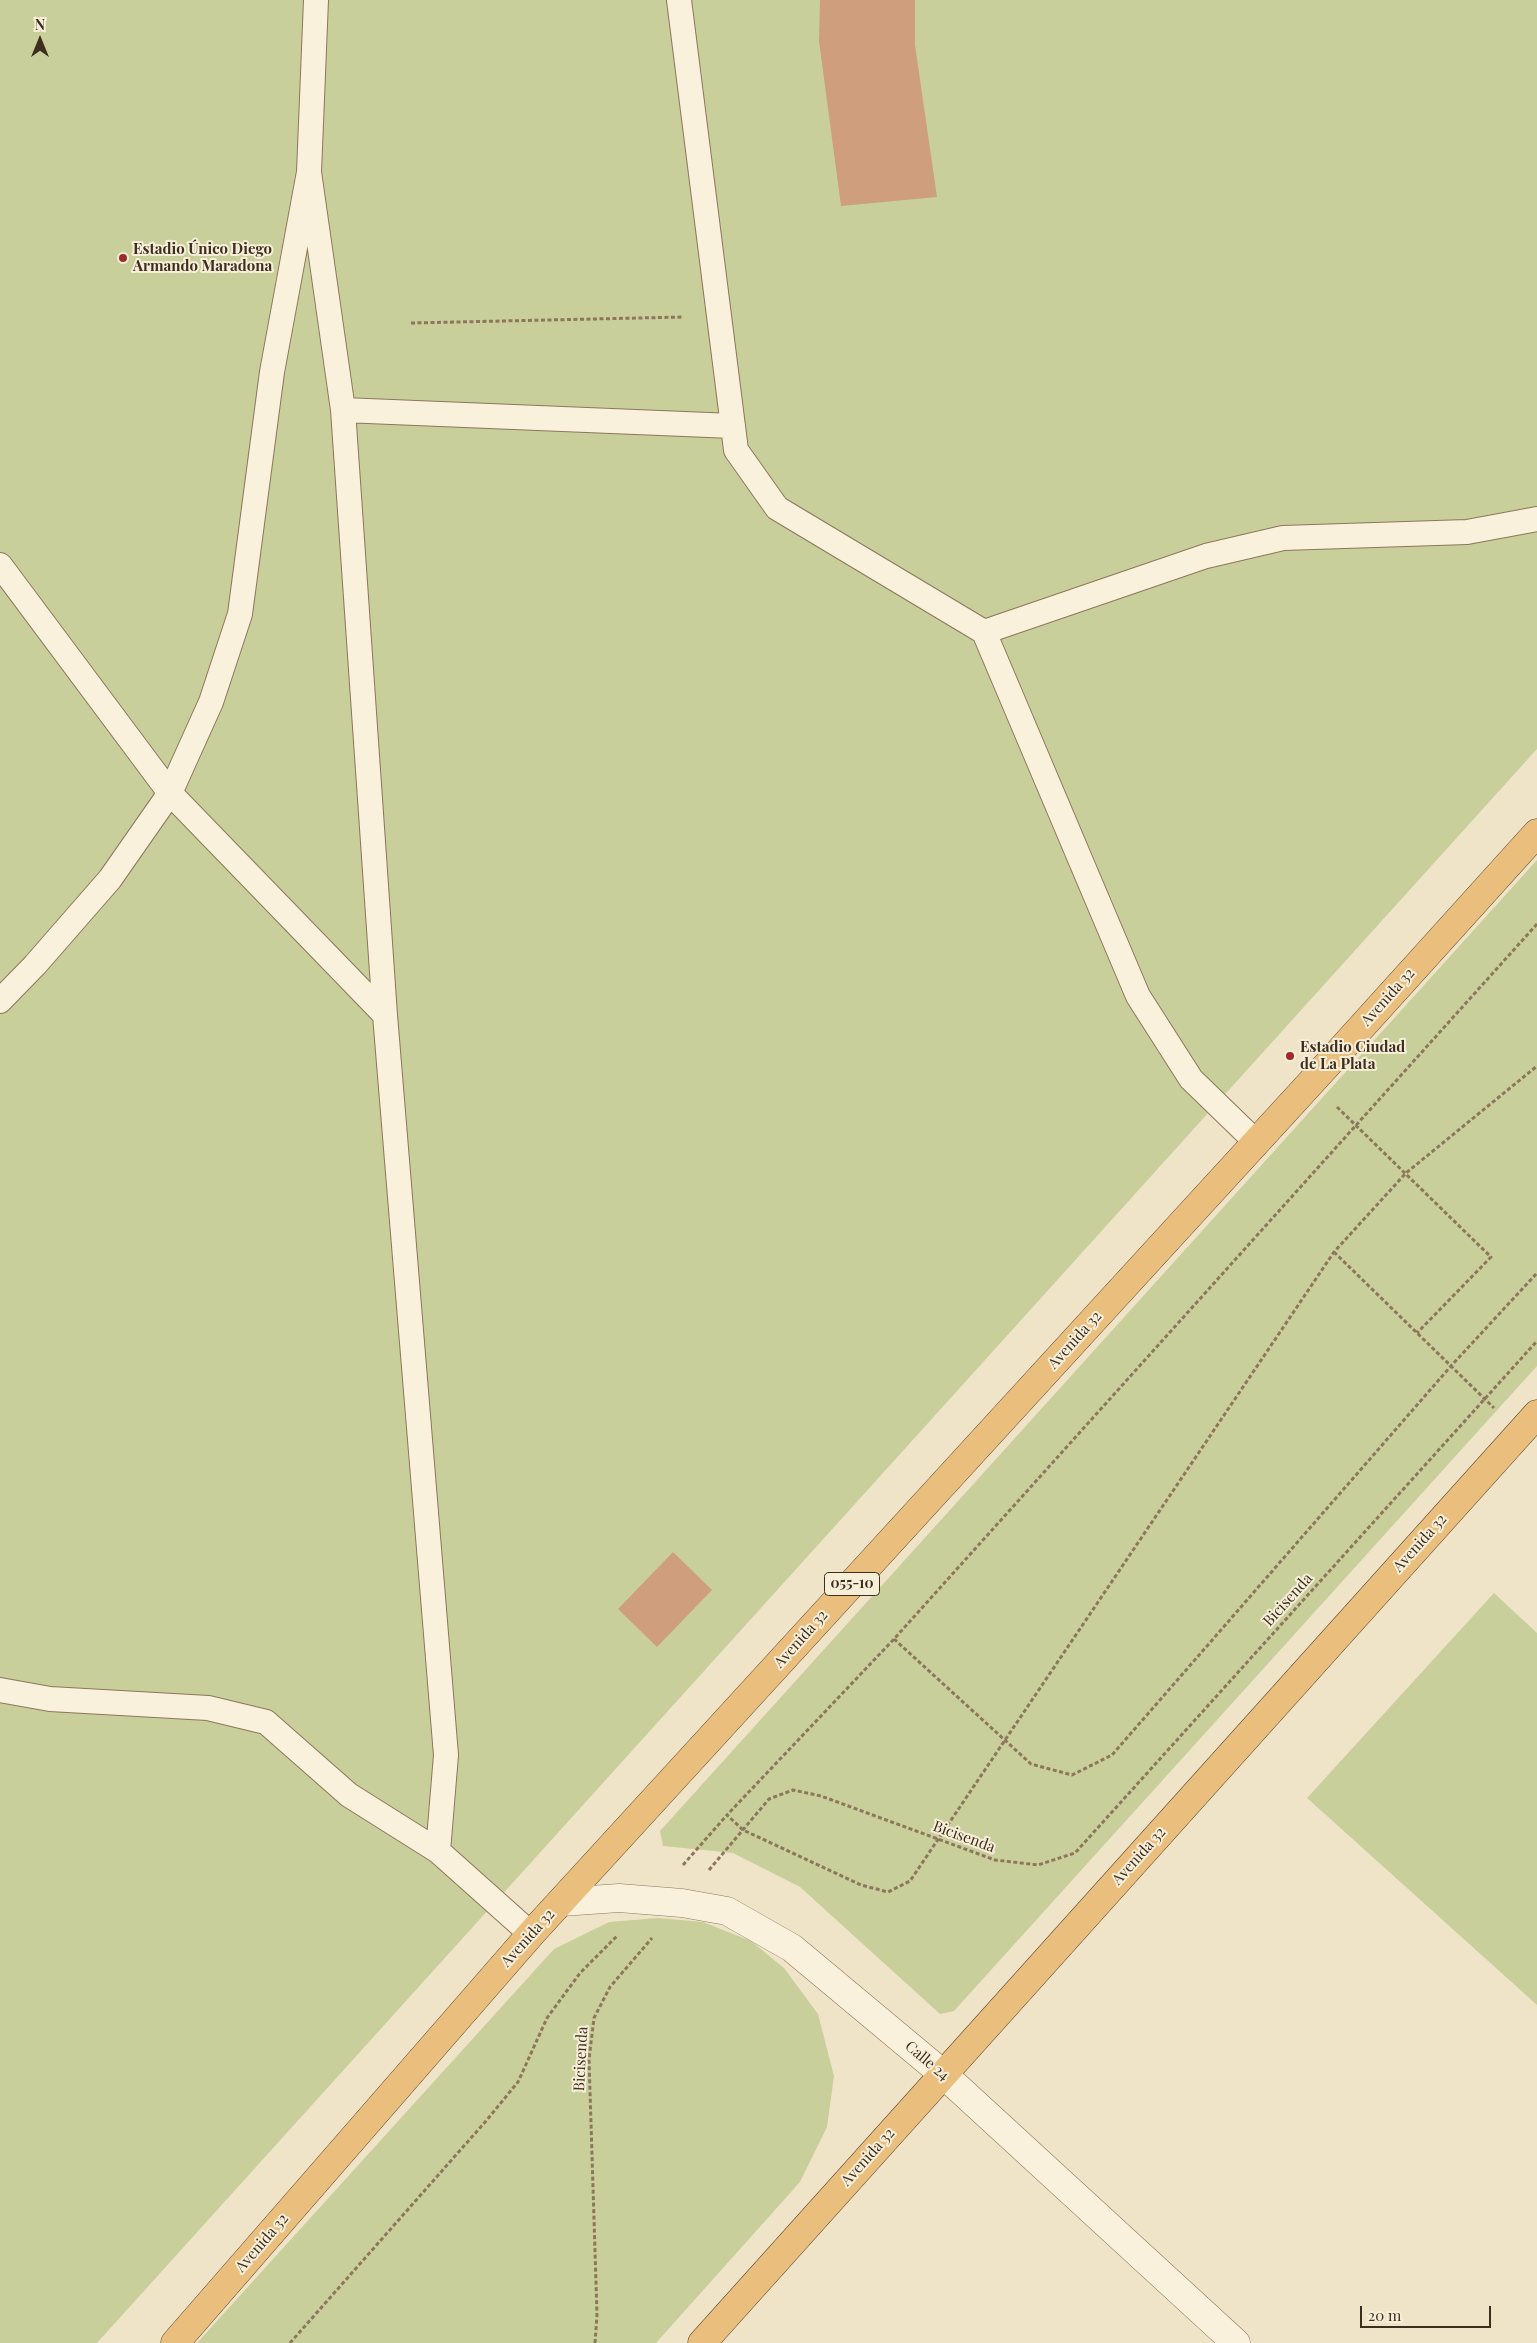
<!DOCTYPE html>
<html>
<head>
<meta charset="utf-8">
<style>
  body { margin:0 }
  #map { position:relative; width:1537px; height:2343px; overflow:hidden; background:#f0e4c8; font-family:"Playfair Display",serif }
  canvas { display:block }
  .north { position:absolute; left:15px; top:15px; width:50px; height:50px; -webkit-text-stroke:4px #f7eed8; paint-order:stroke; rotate:0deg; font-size:14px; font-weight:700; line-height:20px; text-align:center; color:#3d2e20 }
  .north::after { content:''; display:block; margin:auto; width:18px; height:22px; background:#3d2e20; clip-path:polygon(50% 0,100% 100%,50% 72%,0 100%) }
  .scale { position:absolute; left:1360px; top:2306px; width:131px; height:22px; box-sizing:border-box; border:2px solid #3d2e20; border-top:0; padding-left:6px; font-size:15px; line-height:18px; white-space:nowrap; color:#3d2e20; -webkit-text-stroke:4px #f7eed8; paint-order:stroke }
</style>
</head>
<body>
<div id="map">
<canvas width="1537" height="2343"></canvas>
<div class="north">N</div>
<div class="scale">20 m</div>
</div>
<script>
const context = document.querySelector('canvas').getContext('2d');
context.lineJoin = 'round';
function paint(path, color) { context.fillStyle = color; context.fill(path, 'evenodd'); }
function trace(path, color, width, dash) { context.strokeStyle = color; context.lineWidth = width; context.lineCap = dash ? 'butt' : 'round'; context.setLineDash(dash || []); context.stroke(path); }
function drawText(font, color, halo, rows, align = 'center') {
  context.font = font + ' "Playfair Display",serif'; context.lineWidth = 4; context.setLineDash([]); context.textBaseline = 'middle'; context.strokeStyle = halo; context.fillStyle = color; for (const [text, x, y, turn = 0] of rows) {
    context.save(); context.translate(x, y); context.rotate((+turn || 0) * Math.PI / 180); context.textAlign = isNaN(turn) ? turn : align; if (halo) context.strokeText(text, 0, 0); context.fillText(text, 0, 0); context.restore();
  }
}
const green = new Path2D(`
  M 0,0 L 1537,0 L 1537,749 L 97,2343 L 0,2343 Z
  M 1537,860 L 1537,1366 L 954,2011 L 940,2014 L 800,1887 L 733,1853 L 663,1846 L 660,1831 Z
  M 1494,1593 L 1537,1633 L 1537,2005 L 1307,1798 Z
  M 658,1918 L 703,1922 L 751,1941 L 784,1968 L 818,2014 L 834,2076 L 827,2127 L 800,2182 L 656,2343 L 197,2343 L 554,1949 L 609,1922 Z`);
const building = new Path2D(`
  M 820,0 L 915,0 L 915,45 L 937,197 L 841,206 L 819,41 Z
  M 673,1552 L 712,1590 L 657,1647 L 618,1609 Z`);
const path = new Path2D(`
  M 411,323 L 684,317
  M 1537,924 L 894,1639 L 727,1815 L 743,1830 L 861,1885 L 888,1892 L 910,1881 L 1334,1252 L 1406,1173 L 1537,1066
  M 1337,1107 L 1491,1257 L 1417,1333
  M 1334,1252 L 1494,1408
  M 894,1639 L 1031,1764 L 1072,1775 L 1112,1755 L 1451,1366 L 1537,1273
  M 683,1865 L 727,1815
  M 709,1870 L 769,1799 L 793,1790 L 821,1796 L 995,1860 L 1038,1865 L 1075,1853 L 1537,1341
  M 290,2343 L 486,2121 L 518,2082 L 547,2018 L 580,1973 L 617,1936
  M 595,2343 L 597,2315 L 589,2059 L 594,2018 L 610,1987 L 652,1938`);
const service = new Path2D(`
  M 679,0 L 736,450 L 777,508 L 984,632 L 1138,996 L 1191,1079 L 1256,1142
  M 309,172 L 343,410 L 385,1015 L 446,1755 L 438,1851
  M 343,410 L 733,426
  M 0,565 L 170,793 L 385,1015
  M 984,632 L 1206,556 L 1283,538 L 1467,532 L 1537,519
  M 0,1001 L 35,965 L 110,879 L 170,793 L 211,702 L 240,614 L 272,372 L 309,172 L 316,0
  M 0,1690 L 50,1699 L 208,1708 L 266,1722 L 349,1795 L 438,1851 L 531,1934`);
const minor = new Path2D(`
  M 561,1902 L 619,1898 L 682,1903 L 727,1911 L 792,1948 L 943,2074 L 1236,2343`);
const trunk = new Path2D(`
  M 175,2343 L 531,1934 L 1338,1053 L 1537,833
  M 702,2343 L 1537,1414`);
const markers = [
  [123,258,5,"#9e2a2b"],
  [1290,1056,5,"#9e2a2b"]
];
const shields = [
  [852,1584,55]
];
const shieldNames = [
  ["055-10",852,1584]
];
const poiNames = [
  ["Estadio Único Diego",133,249],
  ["Armando Maradona",133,266],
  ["Estadio Ciudad",1300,1047],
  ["de La Plata",1300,1064]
];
const streetNames = [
  ["Avenida 32",1388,997,-48],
  ["Avenida 32",1075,1340,-48],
  ["Avenida 32",1420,1543,-48],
  ["Bicisenda",1288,1600,-48],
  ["Avenida 32",801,1639,-48],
  ["Bicisenda",964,1837,20],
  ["Avenida 32",1139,1856,-48],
  ["Avenida 32",528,1938,-48],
  ["Bicisenda",581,2059,-87],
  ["Calle 24",927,2061,40],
  ["Avenida 32",868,2157,-48],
  ["Avenida 32",262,2243,-49]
];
paint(green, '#c9cf9b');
paint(building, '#cf9f7d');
trace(service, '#8d765c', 26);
trace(minor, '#8d765c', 29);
trace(trunk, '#5b4430', 29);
trace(path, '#8d765c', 3, [4, 2.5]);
trace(service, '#faf1dc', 24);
trace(minor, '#faf1dc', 28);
trace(trunk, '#eabe7c', 28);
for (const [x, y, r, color] of markers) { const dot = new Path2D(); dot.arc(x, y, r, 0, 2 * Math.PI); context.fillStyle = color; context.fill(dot); trace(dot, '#f7eed8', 2); }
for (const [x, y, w] of shields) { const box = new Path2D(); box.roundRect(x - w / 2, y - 11.5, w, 23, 4); context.fillStyle = '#f7eed8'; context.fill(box); trace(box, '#3d2e20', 1); }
drawText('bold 14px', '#3d2e20', null, shieldNames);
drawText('bold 15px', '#3d2e20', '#f7eed8', poiNames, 'left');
drawText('15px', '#3d2e20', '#f7eed8', streetNames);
</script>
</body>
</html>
